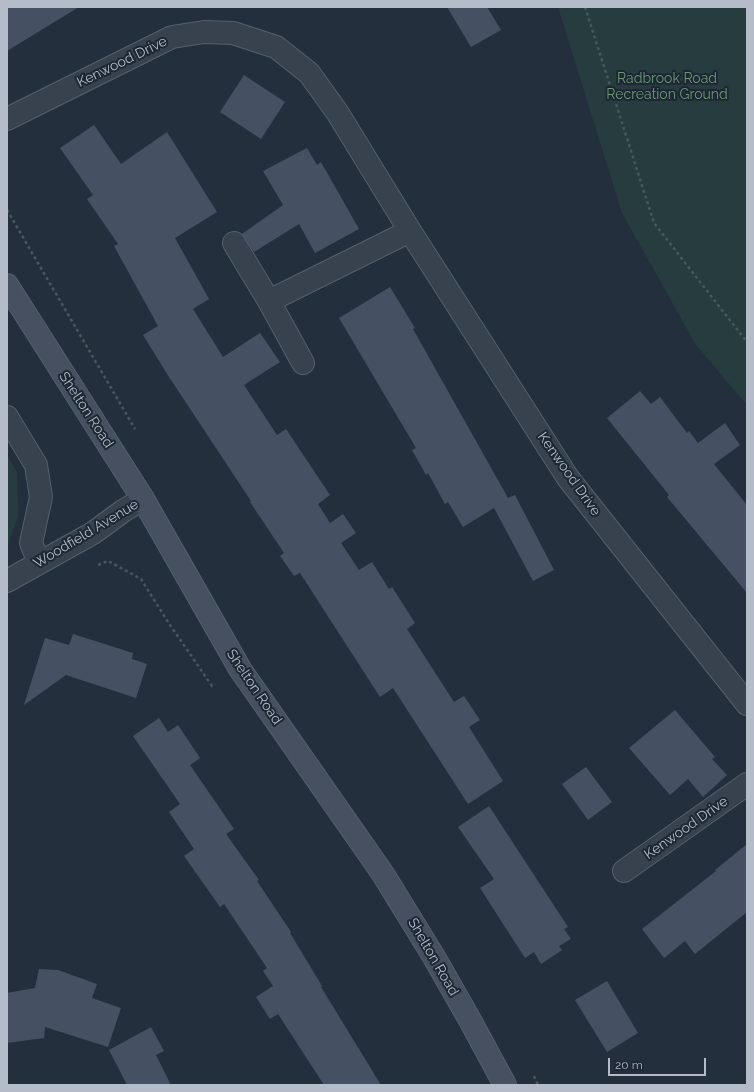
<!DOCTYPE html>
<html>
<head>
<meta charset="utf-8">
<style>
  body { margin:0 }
  #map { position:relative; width:754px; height:1092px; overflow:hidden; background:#242f3e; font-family:Raleway,sans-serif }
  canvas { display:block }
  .frame { position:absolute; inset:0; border:8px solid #b4bcc9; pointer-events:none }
  .scale { position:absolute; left:608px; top:1058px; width:98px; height:18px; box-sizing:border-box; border:2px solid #b4bcc9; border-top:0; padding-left:5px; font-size:12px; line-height:14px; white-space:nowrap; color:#b4bcc9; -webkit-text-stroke:3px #1d2633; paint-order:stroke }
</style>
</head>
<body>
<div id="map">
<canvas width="754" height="1092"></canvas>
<div class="frame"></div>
<div class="scale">20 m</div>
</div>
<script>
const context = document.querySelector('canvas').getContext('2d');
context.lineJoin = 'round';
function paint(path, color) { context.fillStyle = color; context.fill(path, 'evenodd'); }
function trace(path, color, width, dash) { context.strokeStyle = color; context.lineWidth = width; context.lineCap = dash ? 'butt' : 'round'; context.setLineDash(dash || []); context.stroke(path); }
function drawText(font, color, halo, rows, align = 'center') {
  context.font = font + ' Raleway,sans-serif'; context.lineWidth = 4; context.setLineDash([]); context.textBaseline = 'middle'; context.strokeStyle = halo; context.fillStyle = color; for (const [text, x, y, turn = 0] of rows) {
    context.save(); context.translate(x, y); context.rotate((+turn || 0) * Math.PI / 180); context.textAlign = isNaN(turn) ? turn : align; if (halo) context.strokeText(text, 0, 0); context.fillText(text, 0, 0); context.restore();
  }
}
const green = new Path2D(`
  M 558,7 L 747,7 L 747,405 L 696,345 L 622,213 Z
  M 7,455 L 17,472 L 18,517 L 7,547 Z`);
const building = new Path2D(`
  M 7,7 L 79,7 L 7,51 Z
  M 447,7 L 487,7 L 501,30 L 471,47 Z
  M 244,75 L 285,102 L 261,139 L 220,112 Z
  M 94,125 L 121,164 L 167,132 L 217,212 L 175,238 L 209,299 L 193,309 L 223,357 L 260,333 L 280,362 L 244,385 L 277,435 L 286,429 L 330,495 L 318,504 L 330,523 L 343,514 L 356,533 L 341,543 L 359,570 L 372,562 L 389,589 L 392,587 L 415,623 L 407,629 L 454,702 L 464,696 L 480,720 L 469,727 L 503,781 L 468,804 L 393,688 L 380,697 L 300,573 L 294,576 L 280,556 L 284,553 L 250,502 L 251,501 L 169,377 L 143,335 L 158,326 L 114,246 L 118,244 L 87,199 L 93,195 L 60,148 Z
  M 307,148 L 317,165 L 321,162 L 359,229 L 315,253 L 299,224 L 254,252 L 242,234 L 283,205 L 263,171 Z
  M 390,287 L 415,328 L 413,329 L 508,498 L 515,495 L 554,570 L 533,581 L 494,508 L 463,527 L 448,502 L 445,504 L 428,473 L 426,475 L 412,450 L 416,448 L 339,318 Z
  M 640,391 L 651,404 L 660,397 L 687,433 L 689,431 L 698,443 L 725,423 L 740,445 L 714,464 L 747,505 L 747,593 L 667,497 L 669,495 L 607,418 Z
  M 73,634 L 133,653 L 132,659 L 147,664 L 136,698 L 66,675 L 24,705 L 45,638 L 69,645 Z
  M 675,710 L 715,757 L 712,759 L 727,775 L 703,797 L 688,779 L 670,795 L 629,748 Z
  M 159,718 L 168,732 L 178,725 L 200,758 L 190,765 L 234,829 L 226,834 L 259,880 L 257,881 L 291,932 L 290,933 L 322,986 L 321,987 L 381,1085 L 324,1085 L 278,1014 L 270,1019 L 256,997 L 273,986 L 263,971 L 267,968 L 224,904 L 220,907 L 184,856 L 194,849 L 169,812 L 180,804 L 133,736 Z
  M 586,767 L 612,802 L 588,820 L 562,784 Z
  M 489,806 L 568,927 L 564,929 L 571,939 L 559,946 L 562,950 L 541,964 L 534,952 L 525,958 L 480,888 L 494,879 L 458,827 Z
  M 747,844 L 747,912 L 695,954 L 685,941 L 664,958 L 642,929 L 716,871 L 715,870 Z
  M 39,969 L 58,970 L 97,984 L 92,998 L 121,1008 L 108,1047 L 45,1027 L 44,1038 L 7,1043 L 7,993 L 35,988 Z
  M 607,981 L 638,1033 L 607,1052 L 575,1000 Z
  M 151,1027 L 164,1051 L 156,1055 L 171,1085 L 127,1085 L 109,1050 Z`);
const path = new Path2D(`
  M 585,7 L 654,223 L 747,342
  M 7,210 L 135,429
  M 98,565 L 108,561 L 141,579 L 168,622 L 212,686 L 215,684
  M 534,1076 L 538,1085`);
const street = new Path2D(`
  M 7,119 L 172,37 L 204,32 L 233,33 L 276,47 L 309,73 L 337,112 L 410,231 L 568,478 L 747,704
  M 234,243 L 269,301
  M 303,363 L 269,301 L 410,231
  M 7,417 L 36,465 L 41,497 L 31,543 L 39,563
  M 7,581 L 93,533 L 123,511 L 143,499
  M 624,871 L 747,784`);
const secondary = new Path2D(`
  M 7,285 L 143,499 L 240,669 L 383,874 L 434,957 L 471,1022 L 505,1085`);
const streetNames = [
  ["Kenwood Drive",122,62,-26],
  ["Shelton Road",86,410,57],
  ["Kenwood Drive",569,474,55],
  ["Woodfield Avenue",86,534,-31],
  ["Shelton Road",254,687,56],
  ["Kenwood Drive",686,828,-35],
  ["Shelton Road",433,957,60]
];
const parkNames = [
  ["Radbrook Road",667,79],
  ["Recreation Ground",667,95]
];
paint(green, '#263c3f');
paint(building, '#455162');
trace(street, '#565f6c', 24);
trace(secondary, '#565f6c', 24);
trace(path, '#44595c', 2.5, [3, 3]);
trace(street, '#38414e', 22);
trace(secondary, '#465061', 22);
drawText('14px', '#b4bcc9', '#1d2633', streetNames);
drawText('14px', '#6b9a76', '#1d2633', parkNames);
</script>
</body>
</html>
